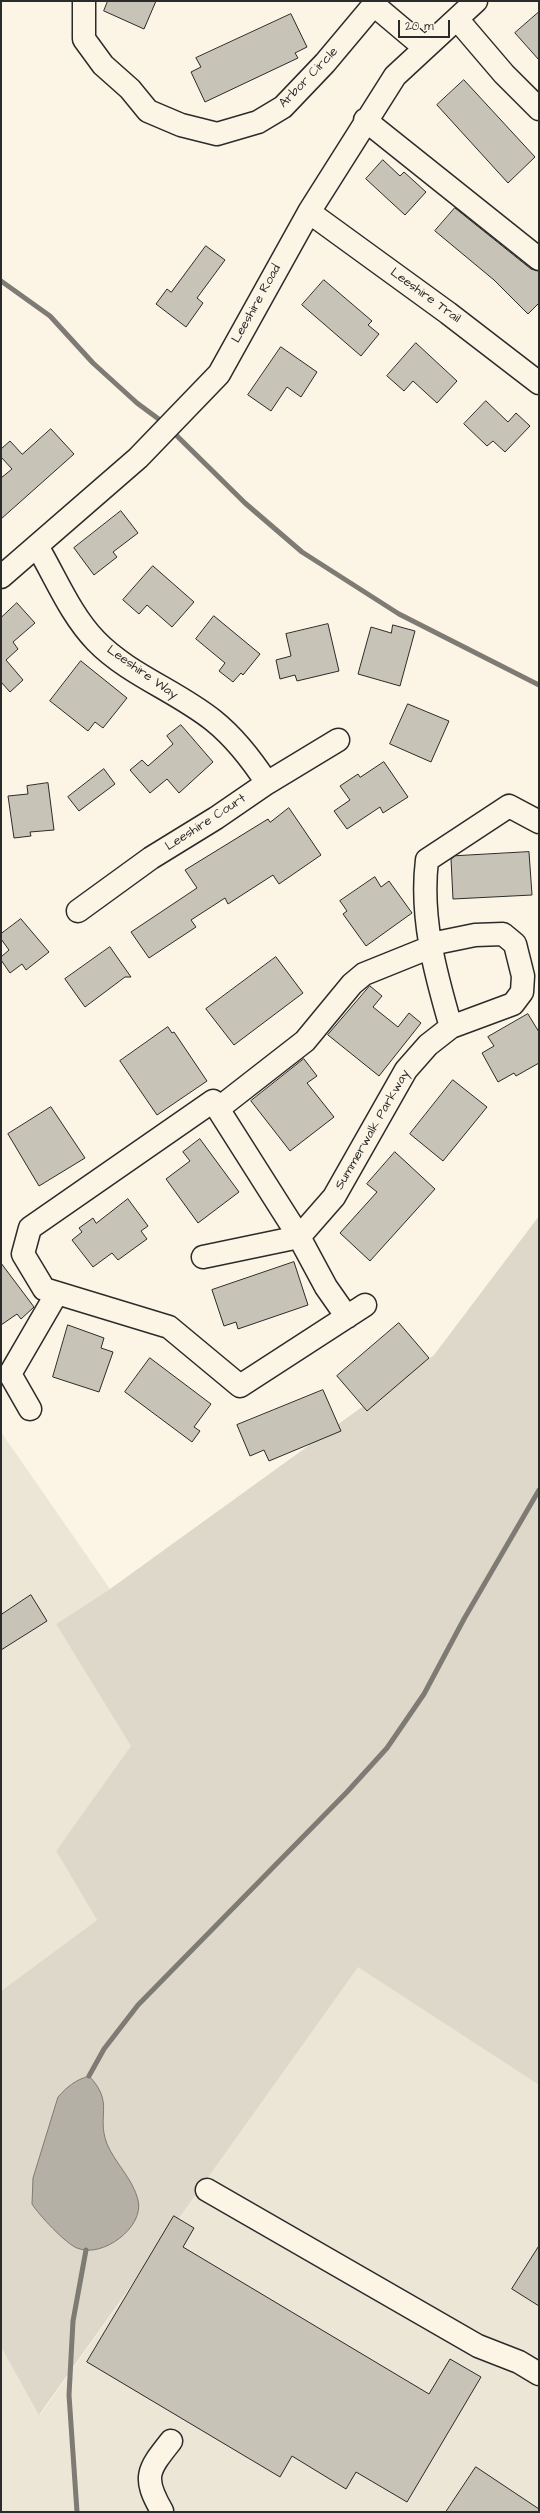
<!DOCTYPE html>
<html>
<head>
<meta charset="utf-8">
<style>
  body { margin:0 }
  #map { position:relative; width:540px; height:2513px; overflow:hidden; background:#fcf5e5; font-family:"Architects Daughter",sans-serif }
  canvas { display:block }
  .frame { position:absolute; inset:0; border:2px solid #2b2b2b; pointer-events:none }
  .scale { position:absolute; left:398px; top:20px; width:52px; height:18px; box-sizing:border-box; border:2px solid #2b2b2b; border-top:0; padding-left:5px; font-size:12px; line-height:14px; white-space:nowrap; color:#2b2b2b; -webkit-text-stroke:3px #fcf5e5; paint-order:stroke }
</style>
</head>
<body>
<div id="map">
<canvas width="540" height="2513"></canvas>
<div class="frame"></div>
<div class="scale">20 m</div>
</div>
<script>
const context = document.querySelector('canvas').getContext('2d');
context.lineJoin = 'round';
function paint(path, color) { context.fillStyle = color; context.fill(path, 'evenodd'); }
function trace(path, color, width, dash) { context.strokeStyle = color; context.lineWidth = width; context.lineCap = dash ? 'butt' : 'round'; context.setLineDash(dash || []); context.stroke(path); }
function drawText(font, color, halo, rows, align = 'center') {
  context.font = font + ' "Architects Daughter",sans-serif'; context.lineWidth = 3; context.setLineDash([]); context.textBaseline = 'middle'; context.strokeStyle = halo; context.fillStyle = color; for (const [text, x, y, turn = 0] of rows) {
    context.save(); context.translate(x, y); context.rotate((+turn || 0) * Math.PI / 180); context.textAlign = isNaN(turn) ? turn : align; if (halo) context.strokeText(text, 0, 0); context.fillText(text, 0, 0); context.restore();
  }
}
const built = new Path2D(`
  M 1,1432 L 110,1589 L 56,1624 L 132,1746 L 56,1851 L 97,1920 L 1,1991 Z
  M 358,1966 L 539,2085 L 539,2512 L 1,2512 L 1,2347 L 40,2415 Z`);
const green = new Path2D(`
  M 539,1216 L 539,2085 L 358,1967 L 39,2415 L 1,2347 L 1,1991 L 97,1920 L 56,1851 L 131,1746 L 56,1624 L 110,1589 L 434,1355 Z`);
const water = new Path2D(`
  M 89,2076 C 115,2103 96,2115 107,2144 C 115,2163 133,2179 138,2200 C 145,2227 102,2259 77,2248 C 66,2244 38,2214 32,2204 L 33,2178 L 58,2097 C 67,2087 75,2080 89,2076 Z`);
const stream = new Path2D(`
  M 1,281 L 50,316 L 93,363 L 137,403 L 164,423
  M 171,430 L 245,503 L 302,552 L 399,614 L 539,685
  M 89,2076 L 104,2049 L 138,2005 L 347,1792 L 387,1748 L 424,1694 L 464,1619 L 539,1490
  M 77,2512 L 69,2395 L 73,2321 L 86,2250`);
const building = new Path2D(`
  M 108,1 L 156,1 L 144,29 L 104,11 Z
  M 539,12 L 539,60 L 515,33 Z
  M 291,14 L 307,47 L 295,53 L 298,58 L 205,102 L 191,72 L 201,67 L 196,58 Z
  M 464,80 L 535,157 L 508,183 L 437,105 Z
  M 383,160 L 400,176 L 404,172 L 426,192 L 405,215 L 366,179 Z
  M 455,208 L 531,269 L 539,271 L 539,303 L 528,314 L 494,280 L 435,231 Z
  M 206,246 L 225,260 L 197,298 L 203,303 L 186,327 L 156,304 L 167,289 L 171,292 Z
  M 324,280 L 372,321 L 368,325 L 379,334 L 361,356 L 302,305 Z
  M 416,343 L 457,381 L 437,403 L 413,381 L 404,391 L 387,376 Z
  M 281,347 L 317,372 L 301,397 L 287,387 L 271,411 L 248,395 Z
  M 486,401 L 508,422 L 516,413 L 530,426 L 505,452 L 493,441 L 487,446 L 464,424 Z
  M 51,429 L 74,454 L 1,519 L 1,478 L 12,469 L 1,457 L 1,449 L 10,441 L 22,454 Z
  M 121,511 L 138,533 L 113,552 L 117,557 L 94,575 L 74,548 Z
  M 153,566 L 194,602 L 172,627 L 147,605 L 139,614 L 123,600 Z
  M 17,603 L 35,623 L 13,642 L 18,649 L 6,660 L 23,680 L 10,692 L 1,682 L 1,618 Z
  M 214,616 L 260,654 L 243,675 L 241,673 L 233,682 L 219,671 L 225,663 L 196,639 Z
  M 328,624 L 339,671 L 297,681 L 295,675 L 280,679 L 276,660 L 291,656 L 286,634 Z
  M 393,625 L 415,631 L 400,686 L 358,674 L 371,627 L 391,633 Z
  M 81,661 L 127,698 L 103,728 L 95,722 L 88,731 L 50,701 Z
  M 408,704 L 449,721 L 431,762 L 390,744 Z
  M 181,725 L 213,762 L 179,793 L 167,779 L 150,793 L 130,770 L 142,760 L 148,766 L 173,744 L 167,736 Z
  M 384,762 L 408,797 L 383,813 L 380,807 L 347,829 L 334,811 L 350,800 L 340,786 L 358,774 L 360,777 Z
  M 104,769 L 115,784 L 79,811 L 68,797 Z
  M 48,783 L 54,830 L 30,832 L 31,836 L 14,838 L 8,796 L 28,794 L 27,786 Z
  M 289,808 L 321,855 L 279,884 L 273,875 L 228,904 L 225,898 L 191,920 L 196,927 L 149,958 L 131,932 L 197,888 L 185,870 L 268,819 L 270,822 Z
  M 529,852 L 532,895 L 453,899 L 451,859 L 455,856 Z
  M 375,877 L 381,887 L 389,881 L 412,913 L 366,946 L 343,914 L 347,911 L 340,901 Z
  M 21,919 L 49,952 L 26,970 L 22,964 L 10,973 L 1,960 L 1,957 L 9,950 L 1,939 L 1,934 Z
  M 110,947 L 131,977 L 125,977 L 85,1007 L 65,979 Z
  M 276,957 L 303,993 L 234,1045 L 206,1009 Z
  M 370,986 L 382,996 L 373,1007 L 398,1027 L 409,1013 L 421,1023 L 379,1076 L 328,1035 Z
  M 528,1014 L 539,1032 L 539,1063 L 516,1076 L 514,1073 L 498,1082 L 482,1053 L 494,1046 L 488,1037 Z
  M 168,1027 L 172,1033 L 174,1032 L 207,1081 L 157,1115 L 120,1061 Z
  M 304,1059 L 317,1076 L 307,1083 L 334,1117 L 290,1151 L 251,1101 Z
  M 453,1080 L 487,1107 L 443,1161 L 410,1134 Z
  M 51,1107 L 85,1158 L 39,1186 L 8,1134 Z
  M 200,1139 L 239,1192 L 198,1223 L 166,1179 L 190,1161 L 183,1152 Z
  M 395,1152 L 435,1189 L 370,1261 L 340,1233 L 377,1192 L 367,1184 Z
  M 128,1199 L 148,1226 L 141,1231 L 147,1239 L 118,1260 L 112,1253 L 93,1267 L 72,1240 L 82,1232 L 79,1228 L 93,1218 L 96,1223 Z
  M 294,1262 L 308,1305 L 238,1329 L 236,1322 L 224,1326 L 212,1290 Z
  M 1,1263 L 34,1307 L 21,1319 L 17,1314 L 1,1325 Z
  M 399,1323 L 429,1358 L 367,1411 L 337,1376 Z
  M 68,1325 L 104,1338 L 101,1348 L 113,1352 L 99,1392 L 53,1377 Z
  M 150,1358 L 211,1404 L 194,1427 L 200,1431 L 192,1442 L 125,1392 Z
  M 323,1390 L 341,1431 L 269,1461 L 264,1450 L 250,1456 L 237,1425 Z
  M 31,1595 L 47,1621 L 1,1650 L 1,1615 Z
  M 174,2216 L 194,2228 L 183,2247 L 429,2394 L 450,2359 L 481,2377 L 407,2502 L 356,2472 L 346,2489 L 292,2456 L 280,2477 L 87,2362 Z
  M 539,2246 L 539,2306 L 512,2289 Z
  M 476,2467 L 539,2509 L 539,2512 L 446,2512 Z`);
const minor = new Path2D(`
  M 84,1 L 84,39 L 103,65 L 130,89 L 148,111 L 181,125 L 217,134 L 258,122 L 283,107 L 325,63 L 377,1
  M 374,5 L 425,48
  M 457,19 L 504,74 L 539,109
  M 365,120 L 539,259
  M 309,212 L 448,313 L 539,383
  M 37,546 C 56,578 70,614 96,641 C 129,675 177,691 214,721 C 235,738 252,760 267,783
  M 1,577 L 138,458 L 219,374 L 309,212 L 395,76 L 476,1
  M 78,911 L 151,858 L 216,818 L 267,783 L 338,740
  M 451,1027 C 435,972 420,917 427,860 L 509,806 L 539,822
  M 219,1108 L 305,1041 L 352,984 L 364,974 L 431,947
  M 203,1257 L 299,1237 L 334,1197 L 406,1070 L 428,1045 L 451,1027 L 513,1004 L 522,992 L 523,976 L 515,944 L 503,934 L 475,935 L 431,944
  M 347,1317 L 326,1287 L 298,1235 L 213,1101 L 30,1228 L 23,1254 L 44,1289 L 169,1327 L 240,1386 L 365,1305
  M 30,1409 L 10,1374 L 57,1293
  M 207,2190 L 478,2346 L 519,2362 L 539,2374
  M 162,2511 C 142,2477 148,2470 171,2441`);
const streetNames = [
  ["Arbor Circle",309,78,-46],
  ["Leeshire Trail",425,296,36],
  ["Leeshire Road",257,304,-61],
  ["Leeshire Way",142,673,35],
  ["Leeshire Court",206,823,-33],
  ["Summerwalk Parkway",373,1130,-60]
];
paint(built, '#ece6d7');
paint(green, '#ded8ca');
paint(water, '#b4b0a5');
trace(water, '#7d7b74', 1);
trace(stream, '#7d7b74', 5);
paint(building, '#c8c3b7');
trace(building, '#2b2b2b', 1);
trace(minor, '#2b2b2b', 25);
trace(minor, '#fcf5e5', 22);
drawText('13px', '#2b2b2b', '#fcf5e5', streetNames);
</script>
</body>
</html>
